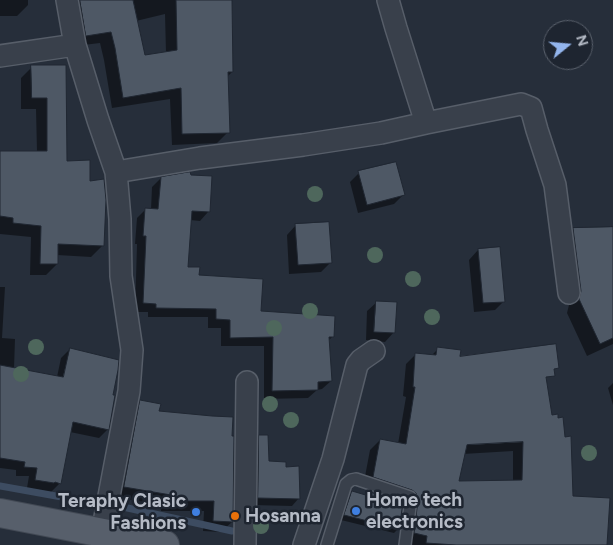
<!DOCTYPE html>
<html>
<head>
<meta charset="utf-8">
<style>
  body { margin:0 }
  #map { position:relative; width:613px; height:545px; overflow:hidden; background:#262e3a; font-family:Figtree,sans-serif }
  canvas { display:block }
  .north { position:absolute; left:543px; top:20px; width:50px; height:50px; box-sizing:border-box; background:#1e2530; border:1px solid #5a616c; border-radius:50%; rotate:73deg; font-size:14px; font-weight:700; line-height:20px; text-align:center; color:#b5bbc6 }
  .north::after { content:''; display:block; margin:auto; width:18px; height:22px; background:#93b5ed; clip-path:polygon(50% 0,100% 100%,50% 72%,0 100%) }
</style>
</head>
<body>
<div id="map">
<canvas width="613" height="545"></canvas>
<div class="north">N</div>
</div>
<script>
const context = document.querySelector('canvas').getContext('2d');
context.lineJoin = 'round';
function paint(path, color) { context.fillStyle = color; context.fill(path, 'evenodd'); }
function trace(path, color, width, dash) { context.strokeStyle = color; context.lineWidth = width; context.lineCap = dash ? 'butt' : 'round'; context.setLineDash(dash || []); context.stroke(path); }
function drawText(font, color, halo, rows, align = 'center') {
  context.font = font + ' Figtree,sans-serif'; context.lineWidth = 5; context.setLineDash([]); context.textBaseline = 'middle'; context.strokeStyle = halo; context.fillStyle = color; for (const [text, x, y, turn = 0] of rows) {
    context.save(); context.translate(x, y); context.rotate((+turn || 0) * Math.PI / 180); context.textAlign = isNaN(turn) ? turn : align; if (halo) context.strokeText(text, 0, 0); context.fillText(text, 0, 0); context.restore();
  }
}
const shadow = new Path2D(`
  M 0,0 L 28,0 L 28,5 L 17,16 L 0,16 Z
  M 71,0 L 230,0 L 232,72 L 227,77 L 228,132 L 217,143 L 172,145 L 170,99 L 112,108 L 104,60 L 100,43 L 75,46 ZM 165,14 L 166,53 L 144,56 L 136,21 Z
  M 65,66 L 66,162 L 89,183 L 102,246 L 91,257 L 57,255 L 57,264 L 46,275 L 30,275 L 31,237 L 0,234 L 0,152 L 37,152 L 36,109 L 21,109 L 21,78 L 32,67 Z
  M 359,173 L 403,195 L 394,204 L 358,213 L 350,182 Z
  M 161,178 L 208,212 L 200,221 L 190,220 L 186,268 L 260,312 L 333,336 L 328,341 L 331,381 L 322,389 L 317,390 L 308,398 L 264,399 L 264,346 L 221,346 L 221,328 L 208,328 L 208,317 L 148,317 L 148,312 L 135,312 L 137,244 L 135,244 L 137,218 L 145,210 L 151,210 L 152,187 Z
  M 296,225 L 330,263 L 321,272 L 289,274 L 287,235 Z
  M 613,228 L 613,344 L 587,356 L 567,313 L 569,305 L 561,242 L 574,229 Z
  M 478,250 L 504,301 L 495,310 L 474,312 L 469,260 Z
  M 0,287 L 5,287 L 2,338 L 15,339 L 14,369 L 57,377 L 61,358 L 70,349 L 108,429 L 99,438 L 70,432 L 60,483 L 51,492 L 27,488 L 29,476 L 16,476 L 16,470 L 0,468 Z
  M 377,302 L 394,332 L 385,342 L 366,340 L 367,311 Z
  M 438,349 L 459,357 L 490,398 L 551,416 L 572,497 L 606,545 L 413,545 L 405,543 L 406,503 L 402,500 L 363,487 L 370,450 L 380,440 L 398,444 L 406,397 L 403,396 L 406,364 L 416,354 L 431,356 ZM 513,451 L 513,481 L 458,482 L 463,454 Z
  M 613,383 L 613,405 L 608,388 Z
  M 140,401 L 158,412 L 232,522 L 221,532 L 203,531 L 204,511 L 161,511 L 161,505 L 114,497 L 130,412 Z
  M 259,436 L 268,463 L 285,469 L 299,498 L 292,506 L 251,505 L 252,443 Z
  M 352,493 L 367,496 L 370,493 L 398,529 L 394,533 L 341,520 L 348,497 Z`);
const stream = new Path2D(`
  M 0,486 L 95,503
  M 123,507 L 232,531`);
const building = new Path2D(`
  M 80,0 L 133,0 L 145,55 L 177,50 L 176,0 L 232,0 L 233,72 L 228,72 L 230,133 L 182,134 L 181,88 L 123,98 L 115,48 L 111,32 L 86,36 Z
  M 31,65 L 66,65 L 67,161 L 90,160 L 90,181 L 104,179 L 106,200 L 104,246 L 58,244 L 58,264 L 40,264 L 41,226 L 13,223 L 13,218 L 0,216 L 0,151 L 47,151 L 47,98 L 32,98 Z
  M 396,162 L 405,195 L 367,205 L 358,171 Z
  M 190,172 L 191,175 L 212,176 L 210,212 L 192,211 L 188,267 L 200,267 L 199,275 L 263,279 L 261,311 L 335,316 L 334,337 L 329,337 L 332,381 L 318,382 L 318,390 L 272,391 L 273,337 L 230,338 L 230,320 L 216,319 L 216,309 L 156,308 L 156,304 L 143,303 L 146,236 L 143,236 L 145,208 L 158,209 L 161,177 Z
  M 329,222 L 332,263 L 298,265 L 295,224 Z
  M 613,227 L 613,338 L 600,344 L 579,299 L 581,291 L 573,228 Z
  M 500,247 L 505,302 L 483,303 L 478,249 Z
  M 376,301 L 397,302 L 395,333 L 374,332 Z
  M 556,344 L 559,368 L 554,369 L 555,376 L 546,377 L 552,415 L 558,414 L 558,418 L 563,417 L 565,437 L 571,436 L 573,496 L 610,498 L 607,545 L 456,545 L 426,543 L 427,536 L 414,533 L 418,500 L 416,493 L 412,490 L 373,477 L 380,439 L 406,444 L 415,387 L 413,387 L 415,353 L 436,355 L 437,347 L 461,350 L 460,356 ZM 523,442 L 522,480 L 459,481 L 467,445 Z
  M 70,348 L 119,360 L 118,370 L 113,395 L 115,395 L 109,430 L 73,422 L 61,484 L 55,482 L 54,483 L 35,480 L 37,468 L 24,467 L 25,462 L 0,458 L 0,365 L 63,377 Z
  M 140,400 L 161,404 L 159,411 L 212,416 L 233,417 L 232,436 L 234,436 L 233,522 L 213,521 L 214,501 L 171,501 L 171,495 L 124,487 Z
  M 259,435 L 268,435 L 269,461 L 286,462 L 286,467 L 299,466 L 300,499 L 258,498 Z
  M 352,491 L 369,496 L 370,492 L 403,503 L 399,529 L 344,515 Z`);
const lane = new Path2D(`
  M 327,545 L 346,484 L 351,480 L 356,479 L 410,497 L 411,499 L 405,545`);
const street = new Path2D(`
  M 67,0 L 75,45 L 98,120 L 116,172 L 120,219 L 121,276 L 132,350 L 129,391 L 102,533
  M 0,56 L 75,45
  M 426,123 L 521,104 L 531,108 L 537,130 L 555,185 L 569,293
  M 116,172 L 200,158 L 303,145 L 381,133 L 426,123 L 396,28 L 388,0
  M 245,545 L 247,382
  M 304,545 L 333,459 L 357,365 L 361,360 L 374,351`);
const primary = new Path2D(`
  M 0,513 L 165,545`);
const trees = [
  [315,194],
  [375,255],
  [413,279],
  [310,311],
  [432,317],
  [274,328],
  [36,347],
  [21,374],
  [270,404],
  [291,420],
  [589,453],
  [261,526]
];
const markers = [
  [356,511,5,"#3f7fe0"],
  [196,512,5,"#3f7fe0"],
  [235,516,5,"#e8710a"]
];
const poiNames = [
  ["Home tech",366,500],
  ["electronics",366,522],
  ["Teraphy Clasic",186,501,"right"],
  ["Fashions",186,523,"right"],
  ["Hosanna",245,516]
];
paint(shadow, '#0007');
trace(stream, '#3d4c61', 7);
paint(building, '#4e5865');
trace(building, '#202732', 1);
trace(lane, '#575e69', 14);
trace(street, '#575e69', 24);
trace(primary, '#424954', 30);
trace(lane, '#39404b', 11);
trace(street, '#39404b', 21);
trace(primary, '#575f6b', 28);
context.fillStyle = '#4e675c';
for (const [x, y] of trees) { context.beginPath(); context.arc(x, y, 8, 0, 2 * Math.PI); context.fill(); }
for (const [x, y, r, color] of markers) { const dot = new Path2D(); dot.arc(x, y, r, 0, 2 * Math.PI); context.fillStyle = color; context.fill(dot); trace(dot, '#1e2530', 2); }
drawText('bold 19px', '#b5bbc6', '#1e2530', poiNames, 'left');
</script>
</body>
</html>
